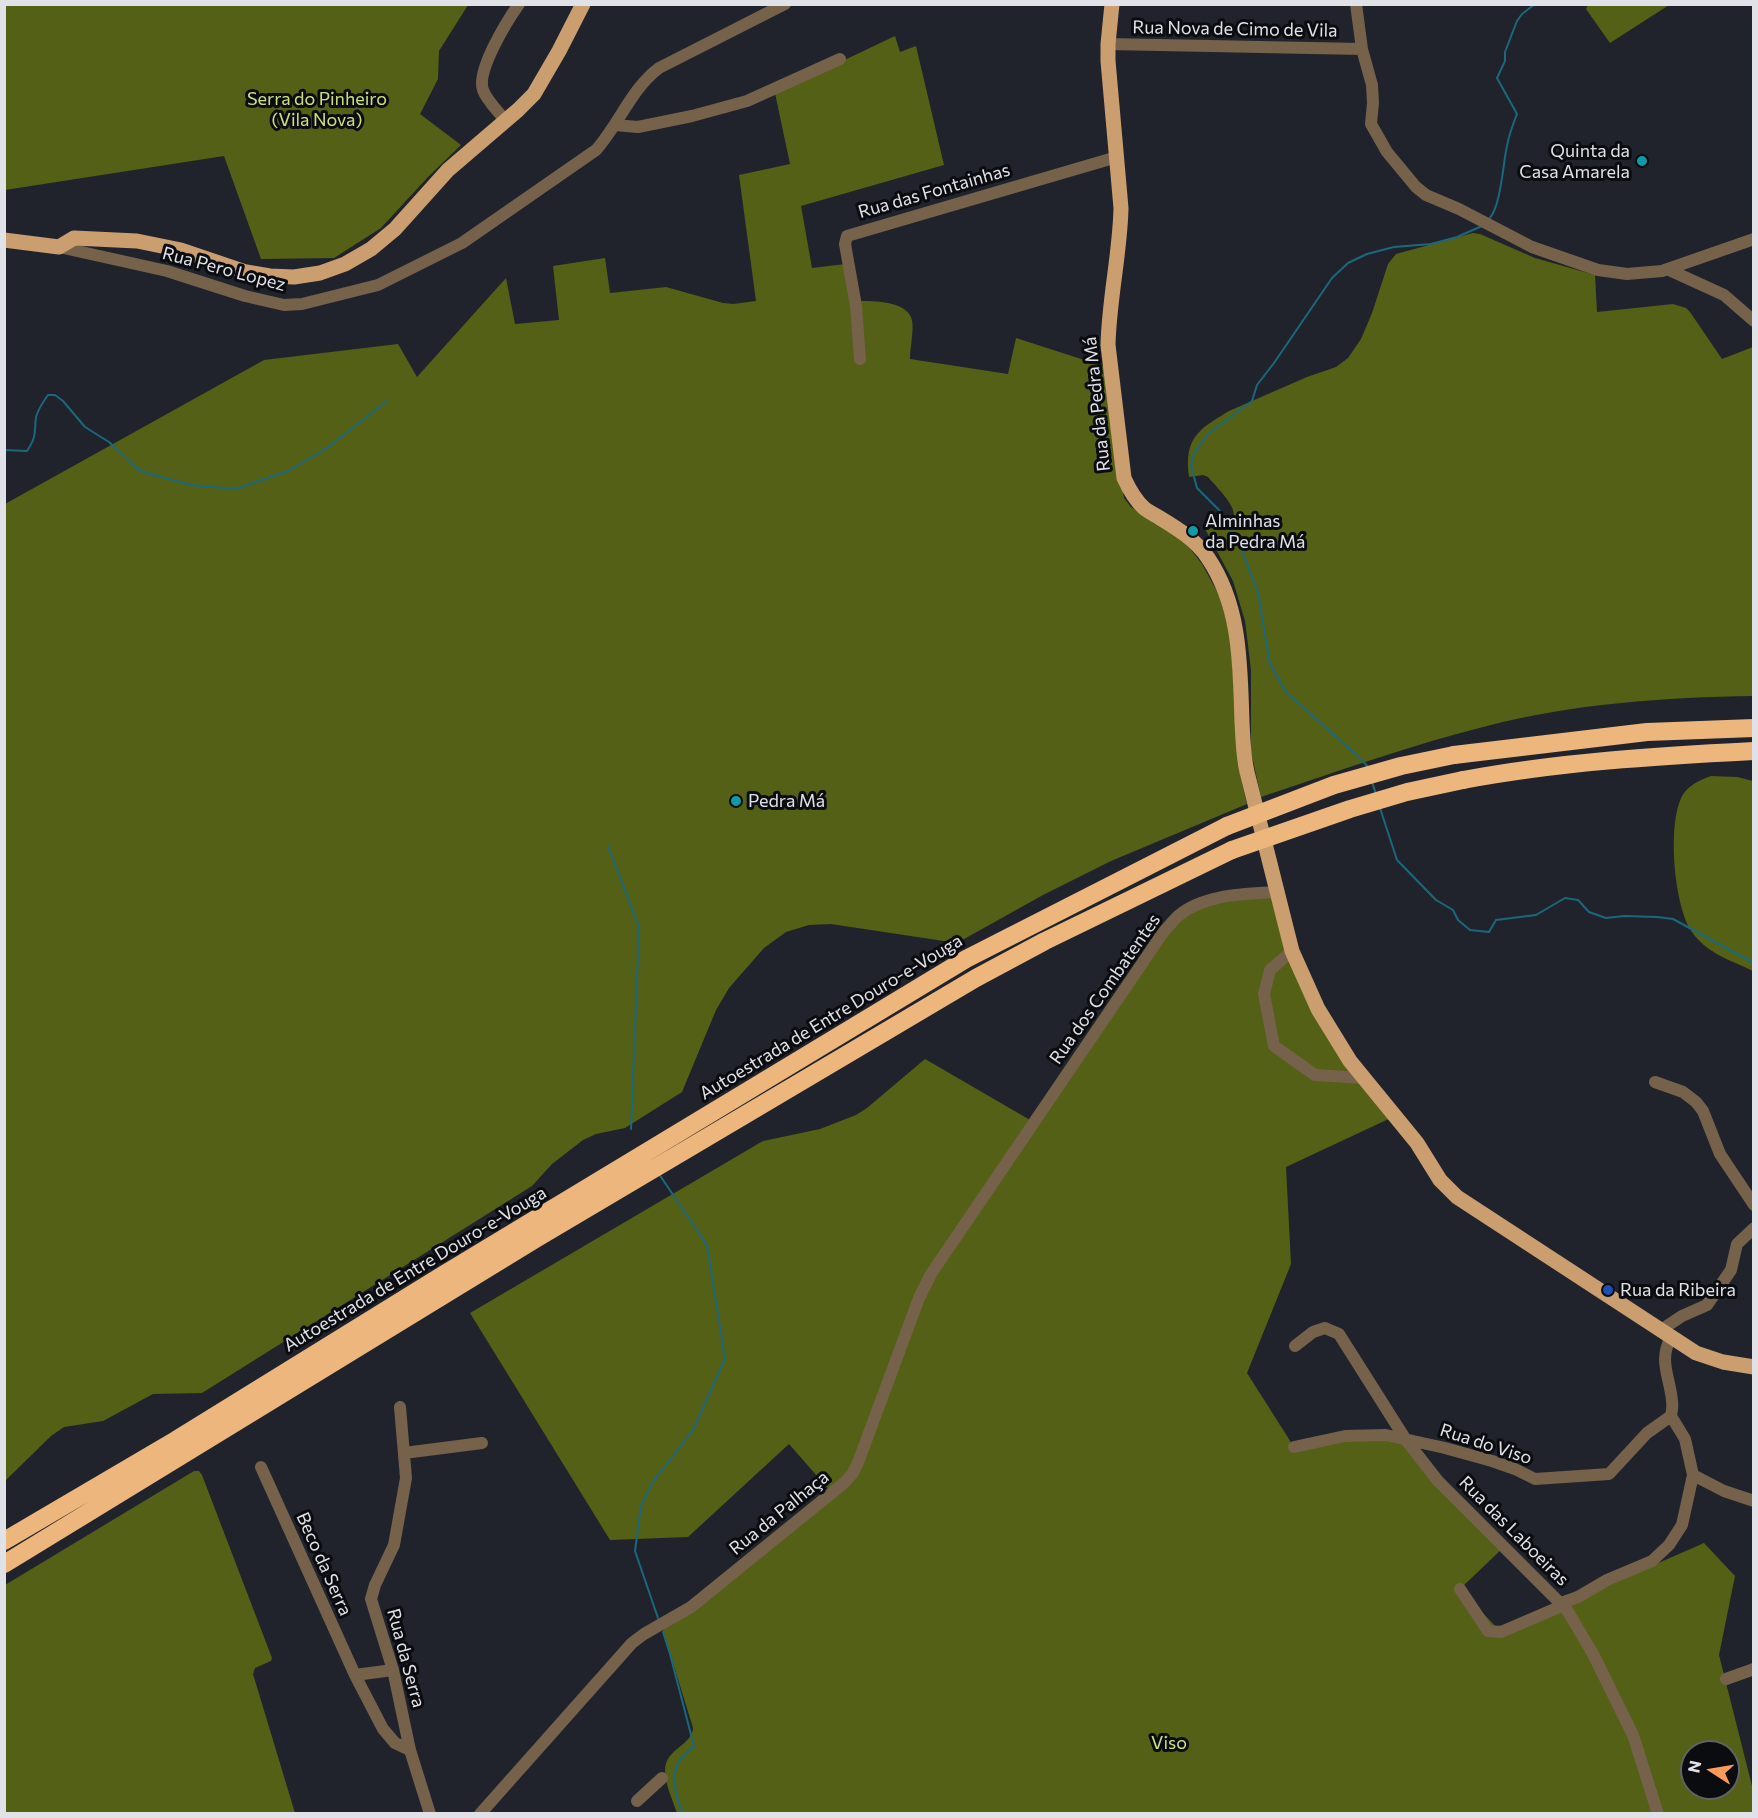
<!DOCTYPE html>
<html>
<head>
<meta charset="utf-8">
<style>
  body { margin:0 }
  #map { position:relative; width:1758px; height:1818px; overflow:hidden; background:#20232c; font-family:Commissioner,sans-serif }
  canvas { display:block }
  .frame { position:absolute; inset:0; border:6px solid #e0e2e8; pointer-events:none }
  .north { position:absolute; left:1680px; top:1740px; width:60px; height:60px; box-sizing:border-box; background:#0b0c10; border:2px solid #606266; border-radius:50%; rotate:282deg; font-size:16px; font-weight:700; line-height:24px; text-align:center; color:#e0e2e8 }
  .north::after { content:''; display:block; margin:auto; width:21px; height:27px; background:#ff9b5a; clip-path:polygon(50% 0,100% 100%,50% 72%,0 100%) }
</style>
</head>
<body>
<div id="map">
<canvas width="1758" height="1818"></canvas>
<div class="frame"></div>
<div class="north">N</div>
</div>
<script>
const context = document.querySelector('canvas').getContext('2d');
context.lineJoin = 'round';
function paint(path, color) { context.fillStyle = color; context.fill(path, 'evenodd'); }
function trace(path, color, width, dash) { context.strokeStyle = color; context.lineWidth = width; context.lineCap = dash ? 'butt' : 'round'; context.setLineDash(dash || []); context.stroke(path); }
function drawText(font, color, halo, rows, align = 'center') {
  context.font = font + ' Commissioner,sans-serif'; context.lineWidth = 6; context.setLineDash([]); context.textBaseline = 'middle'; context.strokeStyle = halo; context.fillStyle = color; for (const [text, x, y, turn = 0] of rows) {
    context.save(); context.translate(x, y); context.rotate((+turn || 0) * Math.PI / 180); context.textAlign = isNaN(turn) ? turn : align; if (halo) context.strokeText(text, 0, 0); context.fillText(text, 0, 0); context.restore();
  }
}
const forest = new Path2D(`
  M 5,4 L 468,5 L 439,51 L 438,79 L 420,114 L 461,145 L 428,177 L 381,228 L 334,258 L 261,259 L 224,156 L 5,190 Z
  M 1588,5 L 1588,4 L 1669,5 L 1610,43 L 1586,9 Z
  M 895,36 L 900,52 L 916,46 L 944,165 L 801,206 L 812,268 L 845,264 L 852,301 C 868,301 907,299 912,320 C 914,332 910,347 910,359 L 1008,374 L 1016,338 L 1106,367 L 1124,498 L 1131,507 L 1185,542 L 1202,564 L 1220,597 L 1230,635 L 1240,775 L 1247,804 L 1111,861 L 1043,895 L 957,943 L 831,924 L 809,925 L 786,932 L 764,948 L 729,988 L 716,1010 L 682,1092 L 625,1128 L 596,1134 L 583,1140 L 552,1164 L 532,1186 L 202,1393 L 153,1394 L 103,1421 L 64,1427 L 51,1436 L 5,1481 L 5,504 L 264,360 L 398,344 L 417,377 L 506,278 L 515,324 L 559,320 L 553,266 L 605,258 L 610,293 L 666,287 L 723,303 L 733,304 L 756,301 L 739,175 L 790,164 L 775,93 Z
  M 1473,233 L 1480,234 L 1535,258 L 1595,275 L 1597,312 L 1673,304 L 1686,308 L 1690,312 L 1722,359 L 1753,347 L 1753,696 C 1668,697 1570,704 1487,726 C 1411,745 1336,772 1261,797 L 1251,752 L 1251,670 L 1245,621 L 1233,581 L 1205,529 C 1211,528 1218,528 1224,526 C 1251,518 1216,487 1208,477 L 1203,475 L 1189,477 C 1184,439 1197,430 1229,411 L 1307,377 L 1336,367 L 1348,358 L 1361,339 L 1372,313 L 1388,264 L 1396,254 Z
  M 1711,776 L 1737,777 L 1753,781 L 1753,971 C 1731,960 1707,954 1692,932 C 1674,907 1666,819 1684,793 C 1691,784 1700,780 1711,776 Z
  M 1277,892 L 1318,1009 L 1395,1116 L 1286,1167 L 1291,1264 L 1247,1373 L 1294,1447 L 1345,1436 L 1406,1440 L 1504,1547 L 1460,1589 L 1501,1632 L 1704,1543 L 1735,1576 L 1719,1655 L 1753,1790 L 1753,1813 L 677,1813 C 673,1801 665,1784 665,1771 C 665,1748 692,1746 693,1728 L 662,1627 L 832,1493 L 789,1444 L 688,1537 L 610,1540 L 470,1313 L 763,1141 L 820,1129 L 856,1115 L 867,1108 L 925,1059 L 1037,1124 L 1162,934 L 1204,902 ZM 1692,1752 L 1728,1752 L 1728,1788 L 1692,1788 Z
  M 194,1471 L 199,1471 L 202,1475 L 272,1658 L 271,1661 L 255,1668 L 253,1674 L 295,1813 L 5,1813 L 5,1585 Z`);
const stream = new Path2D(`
  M 1489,219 C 1501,207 1503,163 1507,146 C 1509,135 1513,124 1517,114 L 1497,78 L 1505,61 L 1505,52 L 1517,21 L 1522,14 L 1535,4
  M 4,450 L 27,451 C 37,436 34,433 36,417 C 38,409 43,402 48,395 L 55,395 L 63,401 L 85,427 L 109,442 L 140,471 L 191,485 L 235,489 L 288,471 L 327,448 L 387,401
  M 1369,768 L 1360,758 L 1286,692 L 1270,664 L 1258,592 L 1240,546 L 1221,512 L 1197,488 L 1191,466 L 1194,453 L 1208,434 L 1252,401 L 1257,385 L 1274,363 L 1332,278 L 1348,263 L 1367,254 L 1394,247 L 1431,244 L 1457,237 L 1482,226
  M 1372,782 L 1376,794
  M 1380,808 L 1397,860 L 1436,900 L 1453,910 L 1458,920 L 1470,930 L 1489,932 L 1496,920 L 1536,915 L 1565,898 L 1578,900 L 1589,912 L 1606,918 L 1624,916 L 1657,917 L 1673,919 L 1754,963
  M 608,846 L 639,927 L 631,1129
  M 658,1618 L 635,1551 L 641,1506 L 652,1483 L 693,1430 L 725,1359 L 707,1245 L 659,1174
  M 663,1632 L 670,1654 L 694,1746 C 689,1751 680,1758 677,1765 C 671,1779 677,1800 683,1814`);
const minor = new Path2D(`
  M 1356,4 L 1362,49 L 1372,85 L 1373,103 L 1371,124 L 1387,152 L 1416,187 L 1426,195 L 1459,209 L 1532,247 L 1598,270 L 1627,274 L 1662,271 L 1754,239
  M 1108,44 L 1362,49
  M 505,120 C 498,111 487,101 483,90 C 476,71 507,21 519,4
  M 615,125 L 638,127 L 692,116 L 747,101 L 840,59
  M 59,247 L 167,271 L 245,296 L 284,305 L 302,304 L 378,285 L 462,243 L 596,150 C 619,124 632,88 659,68 L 785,4
  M 1667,269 L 1724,295 L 1754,321
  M 860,359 L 856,306 L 845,244 L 847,236 L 1117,157
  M 1292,951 L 1270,970 L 1264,994 L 1274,1046 L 1315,1075 L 1364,1078
  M 1655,1082 L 1683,1092 L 1696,1102 L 1703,1111 L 1720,1154 L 1754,1205
  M 1661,1330 L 1682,1316 L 1707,1305 L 1731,1270 L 1737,1244 L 1754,1228
  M 1295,1346 L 1313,1332 L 1325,1328 L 1339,1334 L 1406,1440 L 1438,1481 L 1567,1610 L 1593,1654 L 1633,1735 L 1658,1814
  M 400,1407 L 406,1478 L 394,1545 L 375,1585 L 371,1599 L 393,1670 L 410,1750 L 430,1814
  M 1294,1447 L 1345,1436 L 1386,1435 L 1445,1448 L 1492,1461 L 1515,1469 L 1535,1479 L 1609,1474 L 1647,1433 L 1671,1416 C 1672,1411 1673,1406 1672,1401 C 1670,1377 1658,1361 1671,1337
  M 404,1453 L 482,1443
  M 261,1467 L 355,1675 L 383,1729 L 395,1743 L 410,1750
  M 1693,1475 L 1724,1491 L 1754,1501
  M 1460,1589 L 1488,1631 L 1501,1632 L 1557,1608 L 1561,1603 L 1578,1597 L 1607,1580 L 1652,1561 L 1669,1545 L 1682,1525 L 1693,1475 L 1685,1439 L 1671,1416
  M 355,1675 L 393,1670
  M 1726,1679 L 1754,1669
  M 637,1801 L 662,1778
  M 480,1814 L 632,1643 L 644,1634 L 691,1607 L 844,1483 L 853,1473 L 859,1460 L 919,1298 L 931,1274 L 1162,934 C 1167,928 1172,922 1178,916 C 1203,894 1246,894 1277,892`);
const major = new Path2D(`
  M 1112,4 L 1108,44 L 1108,61 L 1121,208 C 1120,254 1109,299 1108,345 L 1124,478 C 1129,489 1135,500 1144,508 C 1149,512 1155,515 1160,518 C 1178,529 1196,540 1208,558 C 1241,607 1240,665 1242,722 C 1243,738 1243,755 1247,772 L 1292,951 L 1318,1009 L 1350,1061 L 1417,1143 L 1440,1180 L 1457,1197 L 1696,1353 L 1723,1362 L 1754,1367
  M 4,240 L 59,247 L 74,238 L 137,241 L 181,250 L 246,272 L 270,276 L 294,277 L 320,273 L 345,264 L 371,249 L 395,229 L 448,170 L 518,110 L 534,94 L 559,51 L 583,4`);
const highway = new Path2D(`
  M 1454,755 L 1647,732 L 1754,728
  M 1463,780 C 1559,762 1656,756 1754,751
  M 4,1541 L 176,1440 L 443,1275 L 966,959 L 1227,826
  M 4,1564 L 537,1238 L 976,978 L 1045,941 L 1232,850`);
const highwayBridge = new Path2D(`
  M 1227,826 L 1334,785 L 1401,766 L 1454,755
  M 1232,850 L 1350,809 L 1407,792 L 1463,780`);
const markers = [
  [1642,161,6,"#0f9aa8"],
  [1193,531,6,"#0f9aa8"],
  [736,801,6,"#0f9aa8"],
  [1608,1290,6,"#1a4fb4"]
];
const streetNames = [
  ["Rua Nova de Cimo de Vila",1235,29,1],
  ["Rua das Fontainhas",934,191,-16],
  ["Rua Pero Lopez",224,269,15],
  ["Rua da Pedra Má",1097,404,-96],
  ["Rua dos Combatentes",1105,989,-55],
  ["Autoestrada de Entre Douro-e-Vouga",831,1017,-31],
  ["Autoestrada de Entre Douro-e-Vouga",415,1269,-31],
  ["Rua do Viso",1486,1444,18],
  ["Rua da Palhaça",779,1513,-39],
  ["Rua das Laboeiras",1514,1531,45],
  ["Beco da Serra",324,1564,66],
  ["Rua da Serra",406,1658,75]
];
const parkNames = [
  ["Serra do Pinheiro",317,99],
  ["(Vila Nova)",317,120],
  ["Viso",1169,1743]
];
const poiNames = [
  ["Quinta da",1630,151,"right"],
  ["Casa Amarela",1630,172,"right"],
  ["Alminhas",1205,521],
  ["da Pedra Má",1205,542],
  ["Pedra Má",748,801],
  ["Rua da Ribeira",1620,1290]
];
paint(forest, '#546016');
trace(stream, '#1d677c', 2);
trace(minor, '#76614a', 12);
trace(major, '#cb9e6f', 15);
trace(highway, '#ecb67d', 18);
trace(highwayBridge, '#ecb67d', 18);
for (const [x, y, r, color] of markers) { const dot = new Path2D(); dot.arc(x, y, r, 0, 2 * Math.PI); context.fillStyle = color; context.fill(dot); trace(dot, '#0b0c10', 2); }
drawText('18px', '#e0e2e8', '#0b0c10', streetNames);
drawText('18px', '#cbe07c', '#0b0c10', parkNames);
drawText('18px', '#e0e2e8', '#0b0c10', poiNames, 'left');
</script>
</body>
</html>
